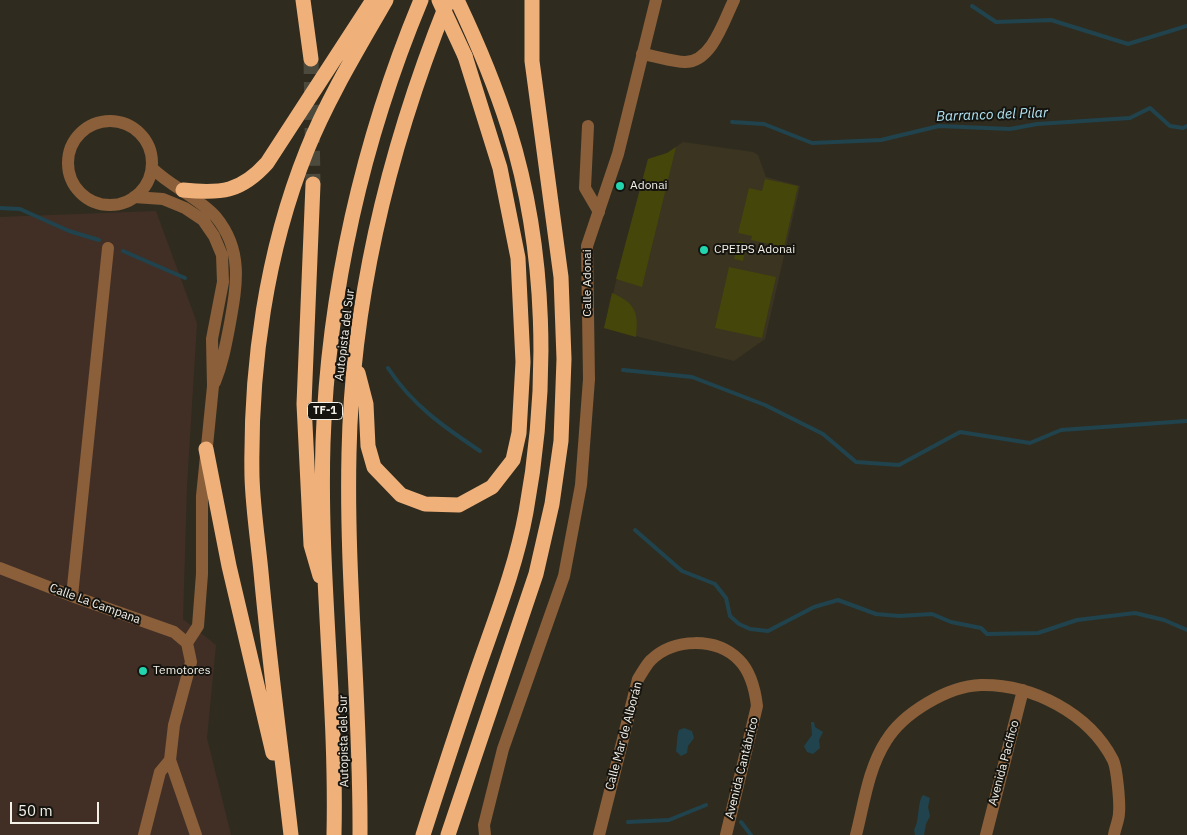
<!DOCTYPE html>
<html>
<head>
<meta charset="utf-8">
<style>
  body { margin:0 }
  #map { position:relative; width:1187px; height:835px; overflow:hidden; background:#2f2c1f; font-family:"IBM Plex Sans",sans-serif }
  canvas { display:block }
  .scale { position:absolute; left:10px; top:802px; width:89px; height:22px; box-sizing:border-box; border:2px solid #f3f0e8; border-top:0; padding-left:6px; font-size:15px; line-height:18px; white-space:nowrap; color:#f3f0e8; -webkit-text-stroke:4px #16140f; paint-order:stroke }
</style>
</head>
<body>
<div id="map">
<canvas width="1187" height="835"></canvas>
<div class="scale">50 m</div>
</div>
<script>
const context = document.querySelector('canvas').getContext('2d');
context.lineJoin = 'round';
function paint(path, color) { context.fillStyle = color; context.fill(path, 'evenodd'); }
function trace(path, color, width, dash) { context.strokeStyle = color; context.lineWidth = width; context.lineCap = dash ? 'butt' : 'round'; context.setLineDash(dash || []); context.stroke(path); }
function drawText(font, color, halo, rows, align = 'center') {
  context.font = font + ' "IBM Plex Sans",sans-serif'; context.lineWidth = 4; context.setLineDash([]); context.textBaseline = 'middle'; context.strokeStyle = halo; context.fillStyle = color; for (const [text, x, y, turn = 0] of rows) {
    context.save(); context.translate(x, y); context.rotate((+turn || 0) * Math.PI / 180); context.textAlign = isNaN(turn) ? turn : align; if (halo) context.strokeText(text, 0, 0); context.fillText(text, 0, 0); context.restore();
  }
}
const industrial = new Path2D(`
  M 156,211 L 197,323 L 187,486 L 183,619 L 216,645 L 207,738 L 231,835 L 0,835 L 0,217 Z`);
const built = new Path2D(`
  M 683,142 L 753,152 L 758,155 L 766,177 L 800,186 L 765,339 L 734,361 L 604,328 L 648,159 L 667,153 Z`);
const green = new Path2D(`
  M 676,147 L 642,287 L 616,279 L 648,159 L 667,153 Z
  M 765,179 L 798,186 L 784,247 L 751,240 L 752,236 L 738,233 L 749,188 L 762,191 Z
  M 738,241 L 747,243 L 743,261 L 734,259 Z
  M 729,267 L 776,277 L 762,338 L 715,328 Z
  M 612,293 C 635,303 639,312 636,337 L 604,328 Z`);
const water = new Path2D(`
  M 811,722 L 814,722 L 815,727 L 823,732 L 819,740 L 820,748 L 813,754 L 807,752 L 804,746 L 812,735 Z
  M 684,728 L 692,731 L 694,738 L 688,746 L 687,753 L 681,756 L 676,751 C 677,746 677,734 679,730 Z
  M 923,795 L 930,798 L 928,807 L 930,816 L 926,824 L 924,835 L 915,835 L 914,830 C 920,820 917,802 923,795 Z`);
const stream = new Path2D(`
  M 972,6 L 996,22 L 1051,20 L 1128,44 L 1187,26
  M 732,122 L 764,124 L 812,143 L 881,140 L 939,126 L 1010,129 L 1037,124 L 1130,118 L 1150,108 L 1170,126 L 1183,128 L 1187,126
  M 0,208 L 20,209 L 69,231 L 99,240
  M 123,251 L 185,278
  M 388,368 C 412,405 444,427 480,451
  M 623,370 L 692,377 L 765,405 L 823,434 L 856,462 L 899,465 L 960,432 L 1030,443 L 1061,430 L 1187,421
  M 635,530 L 682,571 L 715,584 L 726,598 L 730,616 L 739,624 L 750,629 L 768,631 L 814,607 L 838,600 L 876,614 L 899,616 L 932,614 L 951,622 L 981,628 L 987,634 L 1038,633 L 1077,620 L 1135,613 L 1164,620 L 1187,630
  M 628,822 L 669,820 L 706,805
  M 741,822 L 751,835`);
const motorwayTunnel = new Path2D(`
  M 311,59 L 313,184`);
const minor = new Path2D(`
  M 642,54 C 656,56 672,62 685,62 C 712,62 724,20 734,0
  M68 163a42 42 0 1 1 84 0a42 42 0 1 1-84 0Z
  M 588,126 L 585,188 L 599,212
  M 152,168 C 171,187 198,197 216,217 C 243,250 237,284 230,323 C 226,344 223,362 215,382
  M 134,197 L 163,199 L 185,208 L 203,220 L 214,236 L 222,255 L 223,282 L 212,339 L 213,386 L 202,496 L 202,574 L 198,626 L 187,643
  M 0,568 L 72,596 L 174,632 L 187,643
  M 72,596 L 108,248
  M 170,760 L 196,835
  M 144,835 L 160,772 L 170,760 L 174,725 L 191,662 L 187,643
  M 599,835 L 638,679 C 642,673 646,665 651,660 C 674,638 716,637 739,660 C 751,672 755,689 757,706 L 726,835
  M 856,835 C 864,804 868,769 886,741 C 903,713 948,686 981,685 C 1032,684 1089,713 1113,760 C 1117,768 1120,803 1119,813 C 1119,820 1115,828 1114,835
  M 986,835 L 1023,690`);
const tertiary = new Path2D(`
  M 485,835 L 484,825 L 503,749 L 564,576 L 581,485 L 589,379 L 587,246 L 618,154 L 656,0`);
const motorway = new Path2D(`
  M 303,0 L 311,59
  M 313,184 L 304,404 L 311,545 L 320,576
  M 183,190 C 221,194 241,192 267,163 L 373,0
  M 358,373 L 366,404 L 368,446 L 374,467 L 401,495 L 425,504 L 459,505 L 492,487 L 513,460 L 519,433 L 523,362 L 518,258 L 500,168 L 465,56
  M 206,449 L 229,566 L 273,753
  M 291,835 C 281,747 269,660 261,572 C 258,541 253,509 252,477 C 250,367 266,252 307,150 C 328,98 358,49 386,0
  M 334,835 C 337,704 319,574 323,443 C 328,292 363,139 421,0
  M 360,835 C 361,707 346,580 349,453 C 352,298 390,145 447,3
  M 423,835 C 439,785 455,736 472,686 C 491,629 515,572 526,512 C 549,387 547,251 509,129 C 495,85 477,42 457,0
  M 448,835 L 536,574 L 552,504 L 561,441 L 564,359 L 561,277 L 532,61 L 532,0`);
const motorwayBridge = new Path2D(`
  M 439,0 L 465,56`);
const markers = [
  [620,186,5,"#22d5af"],
  [704,250,5,"#22d5af"],
  [143,671,5,"#22d5af"]
];
const shields = [
  [325,411,35]
];
const shieldNames = [
  ["TF-1",325,411]
];
const poiNames = [
  ["Adonai",630,186],
  ["CPEIPS Adonai",714,250],
  ["Temotores",153,671]
];
const streetNames = [
  ["Calle Adonai",588,283,-90],
  ["Autopista del Sur",345,335,-83],
  ["Calle La Campana",95,604,20],
  ["Calle Mar de Alborán",624,736,-75],
  ["Autopista del Sur",344,741,-91],
  ["Avenida Pacífico",1004,763,-75],
  ["Avenida Cantábrico",742,768,-76]
];
const waterNames = [
  ["Barranco del Pilar",992,115,-2]
];
paint(industrial, '#412f26');
paint(built, '#3a3421');
paint(green, '#45460a');
paint(water, '#20434d');
trace(stream, '#20434d', 4);
trace(motorwayTunnel, '#4c493d', 15, [15, 8]);
trace(minor, '#8a5f3a', 12);
trace(tertiary, '#8a5f3a', 12);
trace(motorway, '#f0b07a', 15);
trace(motorwayBridge, '#f0b07a', 15);
for (const [x, y, r, color] of markers) { const dot = new Path2D(); dot.arc(x, y, r, 0, 2 * Math.PI); context.fillStyle = color; context.fill(dot); trace(dot, '#16140f', 2); }
for (const [x, y, w] of shields) { const box = new Path2D(); box.roundRect(x - w / 2, y - 8.5, w, 17, 4); context.fillStyle = '#16140f'; context.fill(box); trace(box, '#f3f0e8', 1); }
drawText('bold 11px', '#f3f0e8', null, shieldNames);
drawText('12px', '#f3f0e8', '#16140f', poiNames, 'left');
drawText('12px', '#f3f0e8', '#16140f', streetNames);
drawText('italic 14px', '#b1e4f4', '#16140f', waterNames);
</script>
</body>
</html>
